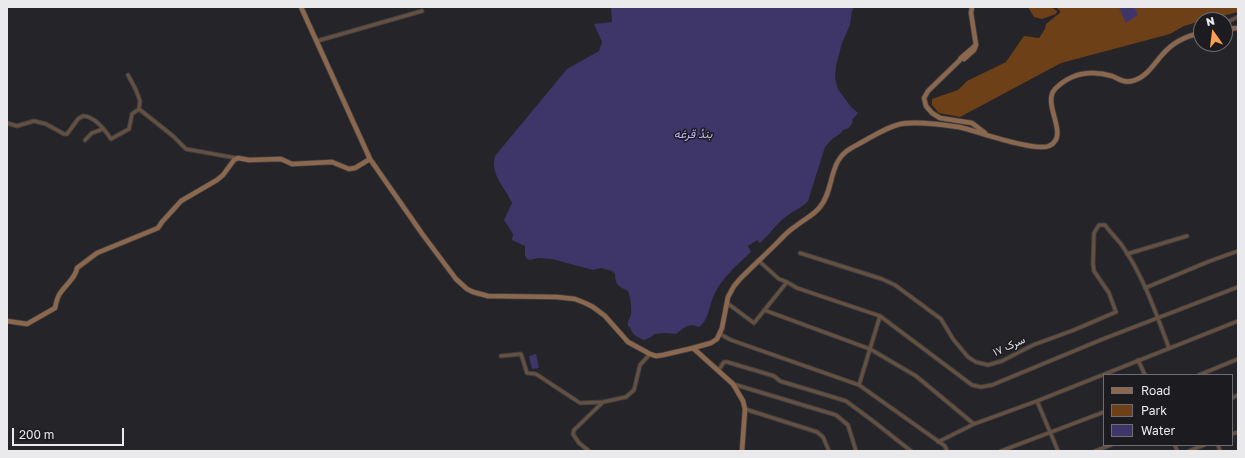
<!DOCTYPE html>
<html>
<head>
<meta charset="utf-8">
<style>
  body { margin:0 }
  #map { position:relative; width:1245px; height:458px; overflow:hidden; background:#242429; font-family:"Golos Text",sans-serif }
  canvas { display:block }
  .frame { position:absolute; inset:0; border:8px solid #eaeaed; pointer-events:none }
  .legend { position:absolute; left:1103px; top:374px; width:130px; height:72px; box-sizing:border-box; background:#1b1b20; border:1px solid #6e6e72; margin:0; padding:5px 7px; list-style:none; font-size:12px; color:#eaeaed }
  .legend li { display:flex; align-items:center; gap:8px; height:20px }
  .legend b { width:20px; border:1px solid #6e6e72 }
  .north { position:absolute; left:1193px; top:12px; width:40px; height:40px; box-sizing:border-box; background:#1b1b20; border:1px solid #6e6e72; border-radius:50%; rotate:346deg; font-size:11px; font-weight:700; line-height:16px; text-align:center; color:#eaeaed }
  .north::after { content:''; display:block; margin:auto; width:14px; height:18px; background:#fb9e50; clip-path:polygon(50% 0,100% 100%,50% 72%,0 100%) }
  .scale { position:absolute; left:12px; top:428px; width:112px; height:18px; box-sizing:border-box; border:2px solid #eaeaed; border-top:0; padding-left:5px; font-size:12px; line-height:14px; white-space:nowrap; color:#eaeaed; -webkit-text-stroke:3px #1b1b20; paint-order:stroke }
</style>
</head>
<body>
<div id="map">
<canvas width="1245" height="458"></canvas>
<div class="frame"></div>
<ul class="legend">
<li><b style="height:5px;background:#8b684d"></b>Road</li>
<li><b style="height:11px;background:#6e4018"></b>Park</li>
<li><b style="height:11px;background:#3e3569"></b>Water</li>
</ul>
<div class="north">N</div>
<div class="scale">200 m</div>
</div>
<script>
const context = document.querySelector('canvas').getContext('2d');
context.lineJoin = 'round';
function paint(path, color) { context.fillStyle = color; context.fill(path, 'evenodd'); }
function trace(path, color, width, dash) { context.strokeStyle = color; context.lineWidth = width; context.lineCap = dash ? 'butt' : 'round'; context.setLineDash(dash || []); context.stroke(path); }
function drawText(font, color, halo, rows, align = 'center') {
  context.font = font + ' "Golos Text",Vazirmatn,sans-serif'; context.lineWidth = 3; context.setLineDash([]); context.textBaseline = 'middle'; context.strokeStyle = halo; context.fillStyle = color; for (const [text, x, y, turn = 0] of rows) {
    context.save(); context.translate(x, y); context.rotate((+turn || 0) * Math.PI / 180); context.textAlign = isNaN(turn) ? turn : align; if (halo) context.strokeText(text, 0, 0); context.fillText(text, 0, 0); context.restore();
  }
}
const green = new Path2D(`
  M 1028,7 L 1051,7 L 1057,11 L 1056,14 L 1042,19 L 1034,17 Z
  M 1056,7 L 1238,7 L 1238,12 L 1206,20 L 1201,20 L 1201,21 L 1184,26 L 1170,34 L 1061,63 L 960,117 L 939,113 L 932,105 L 932,99 L 958,90 L 967,81 L 1006,62 L 1024,36 L 1039,38 L 1045,29 L 1046,24 L 1061,12 Z`);
const water = new Path2D(`
  M 611,7 L 854,7 L 852,11 L 850,25 L 842,43 L 836,66 L 835,78 L 838,89 L 851,107 L 858,113 L 852,120 L 853,122 L 849,128 L 843,130 L 840,134 L 832,139 L 825,147 L 808,201 C 801,209 790,212 782,220 C 774,227 768,236 760,243 L 757,240 L 748,246 L 751,252 C 739,263 724,276 716,291 C 709,303 710,319 699,327 C 688,322 684,328 676,334 L 666,333 L 654,334 L 651,337 L 644,340 C 637,337 632,335 630,327 L 628,326 C 627,321 630,319 631,314 C 632,306 630,298 628,291 C 618,286 615,285 615,274 L 612,271 L 601,268 L 593,270 L 552,259 L 538,258 L 530,260 L 527,259 L 525,255 L 525,246 L 512,240 L 513,234 L 504,220 L 512,203 C 505,187 490,175 495,156 L 567,69 L 599,51 L 602,42 L 594,24 L 612,22 Z
  M 1122,7 L 1134,7 L 1138,15 L 1126,23 L 1119,8 Z
  M 536,354 L 539,368 L 532,369 L 529,356 Z`);
const street = new Path2D(`
  M 1225,23 L 1238,17
  M 317,41 L 422,11
  M 128,75 L 136,90 L 140,101 L 139,109 L 173,136 L 186,149 L 236,158
  M 7,123 L 17,126 L 34,121 L 46,124 L 64,134 L 67,134 L 78,119 L 83,116 C 94,116 105,130 111,139 L 129,129 L 132,114 L 139,109
  M 85,140 L 92,133 L 103,129
  M 800,253 L 882,279 L 895,285 L 941,319 L 953,339 L 968,357 L 976,362 L 988,365 L 1002,361 L 1033,345 L 1074,330 L 1116,312 L 1109,293 L 1094,271 L 1093,264 L 1094,233 L 1099,225 L 1105,225 C 1110,232 1116,238 1121,244 C 1143,275 1156,313 1169,348
  M 1127,254 L 1187,236
  M 787,282 L 797,288 L 880,316 L 972,385 L 981,387 L 992,385 L 1103,339 L 1238,287
  M 1145,288 L 1210,261 L 1238,251
  M 727,303 L 754,323 L 787,282 L 779,279 L 759,261
  M 764,310 L 870,349 L 916,376 L 974,424
  M 720,334 L 731,340 L 859,385 L 945,446 L 947,451
  M 501,356 L 521,354 L 527,373 L 536,374 L 580,403 L 603,402 L 626,397 L 634,390 L 640,365 L 650,354
  M 1138,360 L 1145,375
  M 718,371 L 724,362 L 727,362 L 774,376 L 780,381 L 846,401 L 873,421 L 911,451
  M 1199,375 L 1238,359
  M 733,384 L 836,415 L 848,425 L 856,451
  M 859,385 L 880,316
  M 1232,398 L 1238,395
  M 1037,401 L 1238,321
  M 745,409 L 817,432 L 823,437 L 829,451
  M 1232,434 L 1238,432
  M 938,442 L 974,424 L 1037,401 L 1058,451
  M 1175,445 L 1177,451
  M 1218,445 L 1220,451
  M 589,451 L 579,443 L 573,434 L 574,430 L 603,402
  M 1001,451 L 1104,412
  M 1095,451 L 1111,445
  M 1189,451 L 1204,445`);
const secondary = new Path2D(`
  M 301,7 L 370,159 L 423,235 L 456,279 L 467,289 L 473,292 L 488,296 L 557,297 L 575,299 L 585,303 L 593,307 L 605,316 L 628,342 L 650,354 L 656,356 L 663,355 L 693,348 L 711,343 L 717,339 L 722,328 L 728,297 L 734,286 L 740,279 C 752,267 765,255 778,242 C 783,237 789,230 796,226 C 804,219 813,216 820,207 C 831,194 830,175 838,161 C 844,150 854,147 864,141 C 875,135 886,128 897,125 C 912,120 943,125 959,127 C 977,131 1034,152 1049,146 C 1071,136 1041,104 1055,89 C 1071,73 1091,70 1112,76 C 1119,79 1124,83 1132,81 C 1146,78 1153,65 1162,55 C 1173,42 1185,36 1201,33
  M 1225,29 L 1238,28
  M 976,45 L 961,58 L 959,61 L 928,91 L 924,98 L 926,106 L 932,113 L 940,118 L 972,123 L 985,133
  M 964,59 L 974,50 L 976,45 L 971,13 L 972,7
  M 7,321 L 27,324 L 55,308 C 56,303 57,299 59,295 C 64,286 76,278 77,268 L 97,253 L 158,228 L 162,222 L 181,201 L 217,180 L 223,175 L 234,160 L 238,158 L 249,160 L 281,159 L 292,164 L 332,162 L 349,169 L 355,168 L 370,159
  M 693,348 L 733,384 L 743,401 L 745,409 L 742,451`);
const streetNames = [
  ["سرک ۱۷",1009,346,-25]
];
const waterNames = [
  ["بندٔ قرغه",693,134]
];
paint(green, '#6e4018');
paint(water, '#3e3569');
trace(street, '#404044', 5);
trace(secondary, '#404044', 6);
trace(street, '#66503f', 3);
trace(secondary, '#8b684d', 4.5);
drawText('11px', '#eaeaed', '#1b1b20', streetNames);
drawText('italic 12px', '#bcb5f8', '#1b1b20', waterNames);
</script>
</body>
</html>
